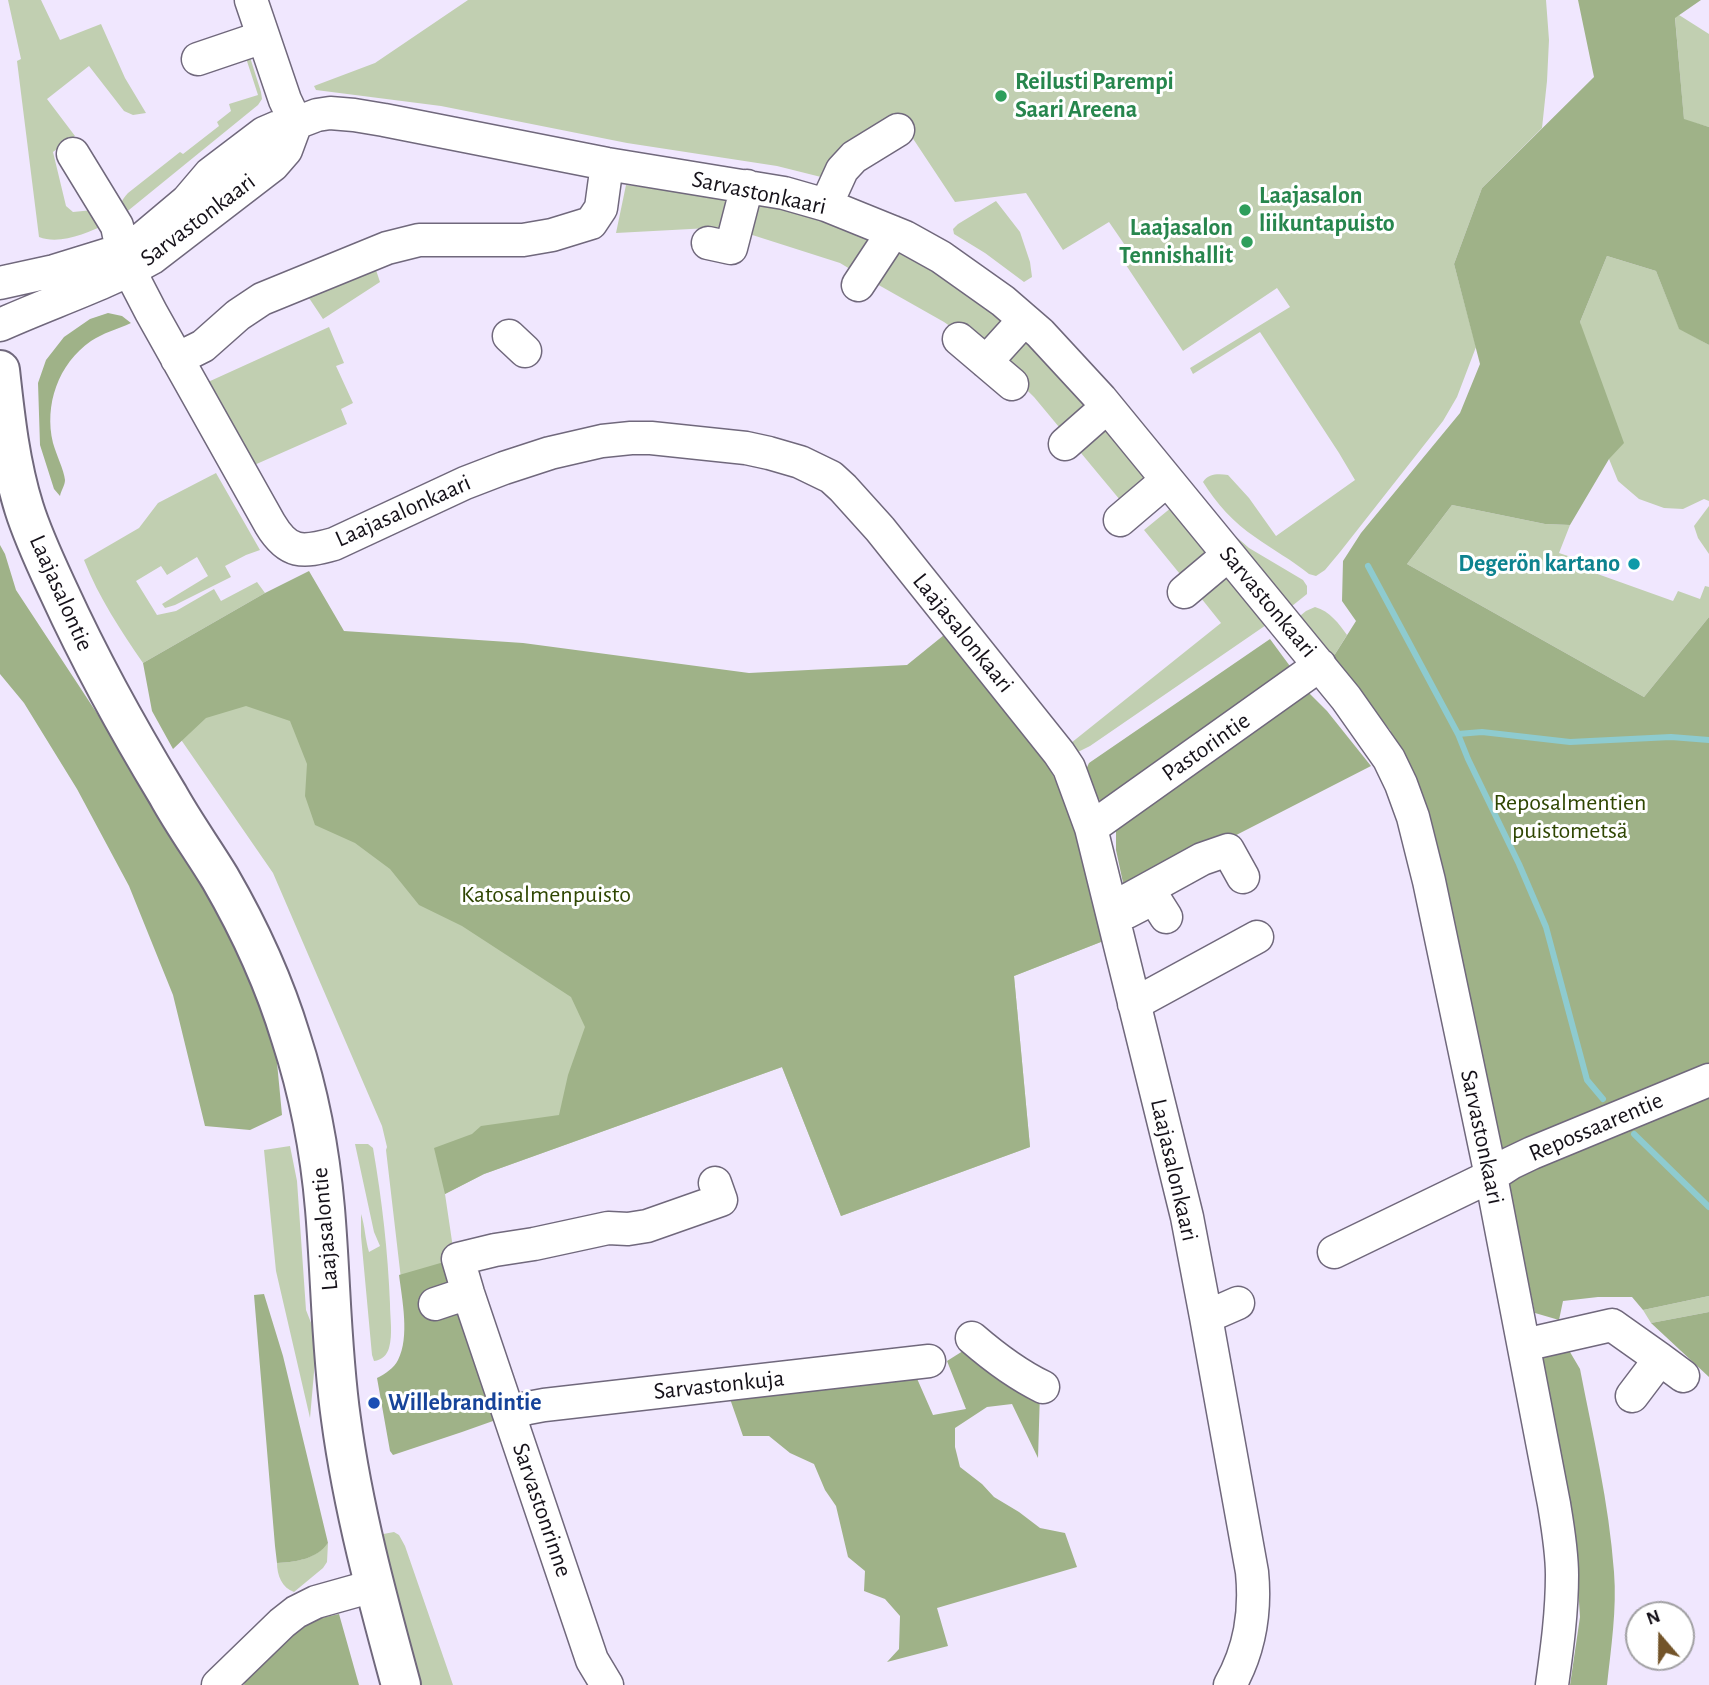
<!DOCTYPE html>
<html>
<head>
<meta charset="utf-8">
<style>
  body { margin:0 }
  #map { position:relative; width:1709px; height:1685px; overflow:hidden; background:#f0e7fe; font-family:"Alegreya Sans",sans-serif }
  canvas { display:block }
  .north { position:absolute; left:1625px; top:1601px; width:70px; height:70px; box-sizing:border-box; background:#fff; border:2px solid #a1a0a3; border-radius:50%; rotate:340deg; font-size:19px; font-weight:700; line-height:28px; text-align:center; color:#151119 }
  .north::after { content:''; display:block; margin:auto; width:24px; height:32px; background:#735429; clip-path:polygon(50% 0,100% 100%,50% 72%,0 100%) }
</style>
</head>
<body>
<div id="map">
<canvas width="1709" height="1685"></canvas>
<div class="north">N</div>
</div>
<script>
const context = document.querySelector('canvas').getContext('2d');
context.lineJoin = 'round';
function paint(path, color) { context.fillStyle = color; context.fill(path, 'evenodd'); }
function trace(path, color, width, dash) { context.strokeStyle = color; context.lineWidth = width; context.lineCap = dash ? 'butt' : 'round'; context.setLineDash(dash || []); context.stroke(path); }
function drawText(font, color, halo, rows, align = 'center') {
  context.font = font + ' "Alegreya Sans",sans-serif'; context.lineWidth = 6; context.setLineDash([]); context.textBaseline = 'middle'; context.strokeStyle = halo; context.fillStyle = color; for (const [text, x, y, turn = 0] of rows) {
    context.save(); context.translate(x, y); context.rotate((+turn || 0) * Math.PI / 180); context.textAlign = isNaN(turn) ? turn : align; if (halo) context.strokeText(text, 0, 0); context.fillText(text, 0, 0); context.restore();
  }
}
const green = new Path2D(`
  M 8,0 L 41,0 L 60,40 L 101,24 L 125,78 L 146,113 L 133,115 L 124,111 L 89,66 L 47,99 L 75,136 L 53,152 L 66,206 L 73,212 L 93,210 L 107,224 C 87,233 60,245 39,237 L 17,61 L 21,59 Z
  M 468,0 L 1546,0 L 1549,40 L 1547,81 L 1542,128 L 1482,188 L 1454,264 L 1476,347 L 1457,397 L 1443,421 L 1340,552 L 1325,570 L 1316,576 L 1309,574 C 1292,560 1273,550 1255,537 C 1234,523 1216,503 1203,482 C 1209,473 1219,474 1228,475 L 1249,498 L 1276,536 L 1355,480 L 1339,453 L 1260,332 L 1193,374 L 1190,368 L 1290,307 L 1277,288 L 1183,351 L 1122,259 L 1131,254 L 1109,222 L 1063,250 L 1026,193 L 955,202 L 902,122 L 830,163 L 821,177 L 777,166 L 627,143 L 441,106 L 316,90 L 314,86 L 375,63 Z
  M 1679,15 L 1709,34 L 1709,127 L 1684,120 L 1675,17 Z
  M 249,54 L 261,92 L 262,99 L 258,105 L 124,214 C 119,204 121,201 128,193 L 180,152 L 183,154 L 219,126 L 217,122 L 231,111 L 229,104 L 258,95 L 245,55 Z
  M 626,185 L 728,196 L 728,227 L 616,233 Z
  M 751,198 L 793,208 L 882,240 L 860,275 L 840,263 L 743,232 Z
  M 996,201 L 1020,232 L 1030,262 L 1032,277 L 1024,282 L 985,253 L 954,234 L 953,229 L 958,224 Z
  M 891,244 L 947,275 L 1011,322 L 983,349 L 944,322 L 868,279 Z
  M 1607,256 L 1656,271 L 1679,328 L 1709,345 L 1709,501 L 1704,499 L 1683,509 L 1664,508 L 1639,499 L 1618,481 L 1609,459 L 1580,322 Z
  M 375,267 L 380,282 L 323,319 L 307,295 Z
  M 329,327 L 344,363 L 336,366 L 353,403 L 341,409 L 347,424 L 252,466 L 208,382 Z
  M 1022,334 L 1092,411 L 1064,433 L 1034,397 L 1000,364 Z
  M 1102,426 L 1152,486 L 1125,506 L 1076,447 Z
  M 216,473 L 260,550 L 246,555 L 225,566 L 231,577 L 175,605 L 165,608 L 162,604 L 208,576 L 197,557 L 167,575 L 161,566 L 136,581 L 157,615 L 176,611 L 214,589 L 221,601 L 257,582 L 265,593 L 143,663 C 121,631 99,598 84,560 L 139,528 L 158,503 Z
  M 1193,489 L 1233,534 L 1249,548 L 1303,580 L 1307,586 L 1307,594 L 1287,610 Z
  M 1452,505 L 1545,524 L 1570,525 L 1559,553 L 1580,560 L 1578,567 L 1673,601 L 1678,591 L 1700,599 L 1705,586 L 1709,587 L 1709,617 L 1644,697 L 1407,564 Z
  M 1709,506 L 1709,554 L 1698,538 L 1694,526 Z
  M 1172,507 L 1212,556 L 1184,579 L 1144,530 Z
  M 1225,570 L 1269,623 L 1090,746 L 1078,752 L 1071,743 L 1221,623 L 1197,593 Z
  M 1315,607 C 1330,611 1339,624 1347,635 L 1332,659 L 1295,620 L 1306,611 Z
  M 343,633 L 746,680 L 914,672 L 952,633 L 1056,764 L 1111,938 L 1014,976 L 1030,1147 L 841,1216 L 782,1067 L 484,1174 L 445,1194 L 453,1248 L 443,1271 L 401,1279 L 386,1150 L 387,1147 L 382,1126 L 273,873 L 155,702 Z
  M 355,1144 L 368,1144 L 373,1148 C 382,1200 388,1252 390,1304 C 390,1318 393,1334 389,1348 C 387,1355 382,1360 374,1361 L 372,1355 L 361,1236 L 361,1214 C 365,1226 365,1239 369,1252 L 380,1246 L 374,1232 Z
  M 290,1146 L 297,1181 L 306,1310 L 317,1338 L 310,1418 L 276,1271 L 264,1150 Z
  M 1709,1296 L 1709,1312 L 1651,1323 L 1643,1310 Z
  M 394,1532 L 399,1535 L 405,1546 L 453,1685 L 415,1685 L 378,1535 Z
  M 328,1543 L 327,1562 L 323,1568 L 294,1592 C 282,1588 277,1575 277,1563 C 296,1562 316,1559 328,1543 Z`);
const forest = new Path2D(`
  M 1578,0 L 1701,0 L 1675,18 L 1684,119 L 1709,127 L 1709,345 L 1679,329 L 1656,271 L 1607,256 L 1580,322 L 1624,443 L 1609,459 L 1570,525 L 1545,524 L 1452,505 L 1407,564 L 1644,697 L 1709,617 L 1709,1296 L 1643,1310 L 1632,1297 L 1598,1297 L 1563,1301 L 1559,1320 L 1535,1313 L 1421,794 L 1390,730 L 1332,659 L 1356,621 L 1342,601 L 1343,561 L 1361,533 L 1460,413 L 1480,364 L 1454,264 L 1482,188 L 1594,77 Z
  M 108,313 L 122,316 L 131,323 C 118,329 103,333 91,341 C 58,364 44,405 53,443 C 56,454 64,470 65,480 C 65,485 61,491 60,496 L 54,489 L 40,445 L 38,383 L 46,360 L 64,337 L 90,319 Z
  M 0,545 L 5,554 L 16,590 L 196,864 L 242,949 L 276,1052 L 282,1115 L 250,1130 L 205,1126 L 173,995 L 129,886 L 77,789 L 24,703 L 0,674 Z
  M 309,571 L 344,631 L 523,643 L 749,673 L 907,665 L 944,635 L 1047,764 L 1081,831 L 1106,940 L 1014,976 L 1030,1147 L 841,1216 L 782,1067 L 484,1174 L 445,1194 L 434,1148 L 472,1134 L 481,1126 L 559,1115 L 568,1075 L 585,1027 L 571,997 L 462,926 L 419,905 L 390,869 L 355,843 L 315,825 L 305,796 L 307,764 L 290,721 L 246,706 L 206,718 L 173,749 L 152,711 L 143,663 L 265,593 Z
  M 1270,639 L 1295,673 L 1109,803 L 1094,798 L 1083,776 L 1089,763 Z
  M 1305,689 L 1327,711 L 1371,766 L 1125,892 L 1116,850 L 1116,824 Z
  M 444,1262 L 463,1308 L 499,1417 L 493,1421 L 462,1432 L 393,1455 L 390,1451 L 377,1378 C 385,1374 394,1368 398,1360 C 410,1337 402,1299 399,1275 Z
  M 264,1294 L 283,1356 L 328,1543 C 317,1559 296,1562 277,1563 L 275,1546 L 254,1295 Z
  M 1709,1312 L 1709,1377 L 1651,1323 Z
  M 974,1344 L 1040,1392 L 1038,1458 L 1012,1404 L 987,1407 L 955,1428 L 955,1447 L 960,1467 L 982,1484 L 994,1497 L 1019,1512 L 1040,1528 L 1065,1533 L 1077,1567 L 937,1608 L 948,1646 L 887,1662 L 899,1649 L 900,1616 L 885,1599 L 864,1591 L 865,1571 L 848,1557 L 836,1506 L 825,1490 L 814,1464 L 790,1453 L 769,1436 L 743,1436 L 729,1396 L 915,1374 L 933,1415 L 966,1409 L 947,1361 Z
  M 1540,1351 L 1570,1352 L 1580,1369 C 1593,1436 1609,1503 1614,1572 C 1617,1609 1611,1648 1607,1685 L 1570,1685 L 1580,1617 L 1575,1540 Z
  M 339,1614 L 359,1685 L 244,1685 L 246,1677 L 308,1621 Z`);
const stream = new Path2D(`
  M 1368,566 L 1458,734 L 1468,759 L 1519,864 L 1546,927 L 1587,1080 L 1603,1099
  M 1458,734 L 1482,732 L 1570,742 L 1671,737 L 1709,740
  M 1634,1134 L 1709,1207`);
const minor = new Path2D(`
  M 251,0 L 285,100 L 296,123
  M 198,59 L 263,37
  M 73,154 L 117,226 L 122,250 L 137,285 L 151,312 L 270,524 C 288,554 302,553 334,544 L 465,483 L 504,468 L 550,453 L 602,441 L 631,438 L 651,438 L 746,448 L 769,453 L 800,462 L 831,477 L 843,488 L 880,529 L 1059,753 L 1069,768 L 1091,828 L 1187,1217 L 1206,1317 L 1252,1572 C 1256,1613 1250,1649 1230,1685
  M 826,205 L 842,170 L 854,157 L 898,130
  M 708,243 L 731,248 L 747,186
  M 0,283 L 54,271 L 122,250 L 143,238 L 187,201 L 210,174 L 264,133 L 278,127 L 296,123 L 317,115 L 330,113 L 354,115 L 384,120 L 607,164 L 784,193 L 826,205 L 905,237 L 941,257 L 1003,301 L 1040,333 L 1101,399 L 1346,698 L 1389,759 L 1401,784 L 1413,817 L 1429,881 L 1491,1176 L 1554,1504 C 1558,1528 1562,1551 1562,1575 C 1562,1612 1557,1649 1552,1685
  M 858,285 L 893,232
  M 0,325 C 51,302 104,285 152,258 L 273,165 L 286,150 L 296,123
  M 509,336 L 525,351
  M 959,339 L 1012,384
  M 177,359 L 203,346 L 238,315 L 262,299 L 387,248 L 419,240 L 523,240 L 552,235 L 591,223 L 601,208 L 607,164
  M 986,362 L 1024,320
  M 1065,444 L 1107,407
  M 1120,520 L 1167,480
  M 1184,592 L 1228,555
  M 1091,828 L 1320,665
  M 1111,909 L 1202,859 L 1228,850 L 1243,877
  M 1127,912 L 1154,898 L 1166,917
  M 1134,1004 L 1257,937
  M 1334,1252 L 1491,1176 L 1511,1163 L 1532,1153 L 1709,1080
  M 435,1304 L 468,1293
  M 1206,1317 L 1238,1303
  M 972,1338 C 994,1357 1016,1374 1043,1387
  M 1524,1345 L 1612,1325 L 1660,1359 L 1632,1396
  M 1660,1359 L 1683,1376
  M 509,1414 L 528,1408 L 544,1405 L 929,1361
  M 218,1685 L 282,1623 L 296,1612 L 316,1602 L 373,1586
  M 607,1685 L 592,1660 L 468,1293 L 458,1259 L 495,1250 L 534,1244 L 608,1228 L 628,1229 L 647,1226 L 721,1200 L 715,1183`);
const major = new Path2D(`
  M 0,370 C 5,416 10,463 24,508 C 33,537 46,564 59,592 C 91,662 128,729 168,795 C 184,824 203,850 220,878 C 249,928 274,982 291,1038 C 309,1093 320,1151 325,1209 C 331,1279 331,1349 341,1419 C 353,1509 377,1597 401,1685`);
const markers = [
  [1001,96,7,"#2e9e5b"],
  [1245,210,7,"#2e9e5b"],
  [1247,242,7,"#2e9e5b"],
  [1634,564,7,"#0f9aa8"],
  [374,1403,7,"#1a4fb4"]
];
const leisureNames = [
  ["Reilusti Parempi",1015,82],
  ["Saari Areena",1015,110],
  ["Laajasalon",1259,196],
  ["liikuntapuisto",1259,224],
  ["Laajasalon",1233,228,"right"],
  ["Tennishallit",1233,256,"right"]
];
const streetNames = [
  ["Sarvastonkaari",759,193,12],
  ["Sarvastonkaari",198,220,-37],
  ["Laajasalonkaari",403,511,-24],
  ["Laajasalontie",61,593,66],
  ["Sarvastonkaari",1268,602,50],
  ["Laajasalonkaari",963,633,51],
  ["Pastorintie",1206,747,-35],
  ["Repossaarentie",1596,1127,-23],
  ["Sarvastonkaari",1482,1137,78],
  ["Laajasalonkaari",1174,1170,77],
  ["Laajasalontie",325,1229,-95],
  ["Sarvastonkuja",719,1385,-6],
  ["Sarvastonrinne",542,1510,71]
];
const cultureNames = [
  ["Degerön kartano",1620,564]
];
const parkNames = [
  ["Reposalmentien",1570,803],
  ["puistometsä",1570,831],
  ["Katosalmenpuisto",546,895]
];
const transitNames = [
  ["Willebrandintie",388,1403]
];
paint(green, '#c1cfb1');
paint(forest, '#9fb288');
trace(stream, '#8ecbcf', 6);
trace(minor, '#70687c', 35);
trace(major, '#70687c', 42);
trace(minor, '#fff', 32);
trace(major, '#fff', 38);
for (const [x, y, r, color] of markers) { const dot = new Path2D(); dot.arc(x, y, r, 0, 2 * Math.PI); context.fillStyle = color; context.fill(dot); trace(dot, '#fff', 2.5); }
drawText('bold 24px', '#27864d', '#fff', leisureNames, 'left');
drawText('24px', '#151119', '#fff', streetNames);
drawText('bold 24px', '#0d838f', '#fff', cultureNames, 'right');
drawText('24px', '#2f4602', '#fff', parkNames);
drawText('bold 24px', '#164399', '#fff', transitNames, 'left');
</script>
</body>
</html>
